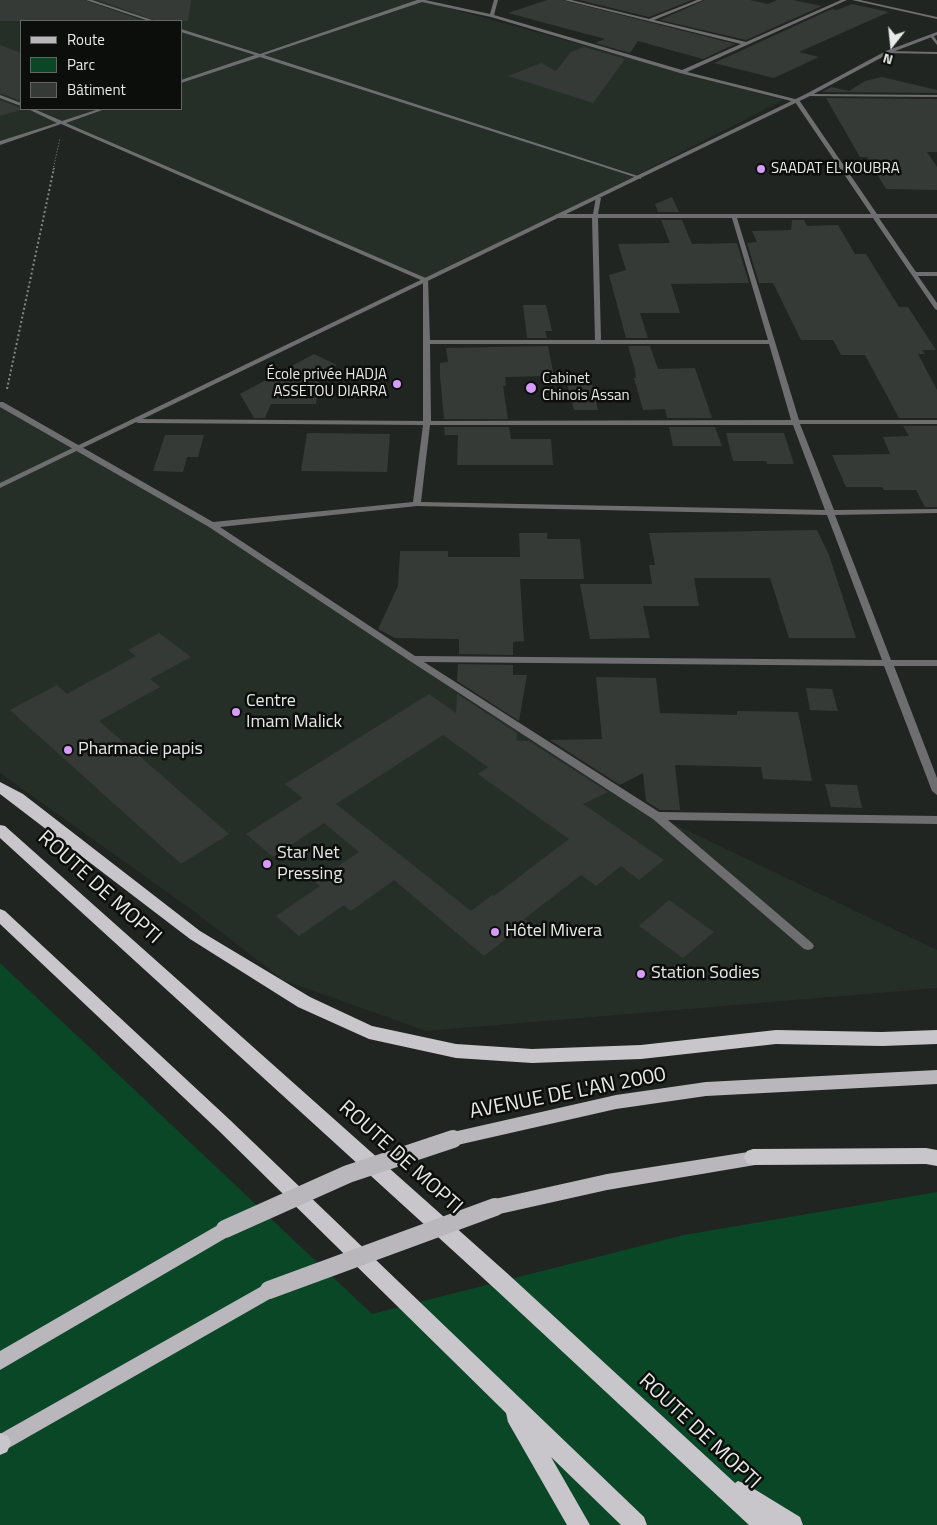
<!DOCTYPE html>
<html>
<head>
<meta charset="utf-8">
<style>
  body { margin:0 }
  #map { position:relative; width:937px; height:1525px; overflow:hidden; background:#202522; font-family:"Titillium Web",sans-serif }
  canvas { display:block }
  .legend { position:absolute; left:20px; top:20px; width:162px; height:90px; box-sizing:border-box; background:#0c0e0c; border:1px solid #636664; margin:0; padding:6px 9px; list-style:none; font-size:15px; color:#e6e9e7 }
  .legend li { display:flex; align-items:center; gap:10px; height:25px }
  .legend b { width:25px; border:1px solid #636664 }
  .north { position:absolute; left:867px; top:20px; width:50px; height:50px; -webkit-text-stroke:4px #0c0e0c; paint-order:stroke; rotate:196deg; font-size:14px; font-weight:700; line-height:20px; text-align:center; color:#e6e9e7 }
  .north::after { content:''; display:block; margin:auto; width:18px; height:22px; background:#e6e9e7; clip-path:polygon(50% 0,100% 100%,50% 72%,0 100%) }
</style>
</head>
<body>
<div id="map">
<canvas width="937" height="1525"></canvas>
<ul class="legend">
<li><b style="height:6px;background:#bab7bc"></b>Route</li>
<li><b style="height:14px;background:#0a4727"></b>Parc</li>
<li><b style="height:14px;background:#353a37"></b>Bâtiment</li>
</ul>
<div class="north">N</div>
</div>
<script>
const context = document.querySelector('canvas').getContext('2d');
context.lineJoin = 'round';
function paint(path, color) { context.fillStyle = color; context.fill(path, 'evenodd'); }
function trace(path, color, width, dash) { context.strokeStyle = color; context.lineWidth = width; context.lineCap = dash ? 'butt' : 'round'; context.setLineDash(dash || []); context.stroke(path); }
function drawText(font, color, halo, rows, align = 'center') {
  context.font = font + ' "Titillium Web",sans-serif'; context.lineWidth = 5; context.setLineDash([]); context.textBaseline = 'middle'; context.strokeStyle = halo; context.fillStyle = color; for (const [text, x, y, turn = 0] of rows) {
    context.save(); context.translate(x, y); context.rotate((+turn || 0) * Math.PI / 180); context.textAlign = isNaN(turn) ? turn : align; if (halo) context.strokeText(text, 0, 0); context.fillText(text, 0, 0); context.restore();
  }
}
const built = new Path2D(`
  M 0,0 L 419,0 L 783,100 L 557,216 L 426,280 L 63,122 L 0,143 ZM 21,21 L 181,21 L 181,109 L 21,109 Z
  M 0,404 L 212,525 L 657,816 L 937,950 L 937,988 L 426,1031 L 283,980 L 195,912 L 0,773 Z`);
const green = new Path2D(`
  M 0,963 L 372,1314 L 684,1235 L 937,1192 L 937,1525 L 0,1525 Z`);
const building = new Path2D(`
  M 0,0 L 84,0 L 144,21 L 0,21 Z
  M 98,0 L 191,0 L 188,21 L 157,21 Z
  M 547,0 L 562,0 L 735,44 L 703,59 L 638,41 L 630,53 L 595,43 L 605,39 L 508,13 Z
  M 579,0 L 692,0 L 649,17 Z
  M 705,0 L 750,0 L 768,4 L 777,0 L 793,0 L 822,6 L 746,40 L 660,20 Z
  M 852,4 L 889,12 L 799,52 L 819,57 L 774,78 L 714,63 L 832,9 L 837,10 Z
  M 0,45 L 21,53 L 21,101 L 0,93 Z
  M 584,47 L 625,59 L 593,103 L 508,76 L 541,63 L 556,71 L 571,52 Z
  M 882,77 L 937,90 L 937,93 L 822,92 L 831,87 L 849,91 L 865,81 Z
  M 826,98 L 937,99 L 937,152 L 927,152 L 937,167 L 937,190 L 886,189 L 867,157 L 860,157 Z
  M 0,100 L 21,108 L 21,110 L 0,116 Z
  M 672,197 L 679,212 L 658,212 L 655,204 Z
  M 661,220 L 682,220 L 692,244 L 737,243 L 749,283 L 671,284 L 680,313 L 640,313 L 648,338 L 626,338 L 609,275 L 626,270 L 618,244 L 670,243 Z
  M 792,220 L 804,220 L 807,226 L 838,225 L 855,254 L 866,254 L 899,307 L 908,307 L 936,350 L 922,350 L 925,354 L 918,354 L 937,390 L 937,418 L 899,418 L 865,355 L 841,355 L 833,340 L 801,340 L 773,283 L 759,283 L 747,243 L 757,242 L 752,231 L 791,230 Z
  M 523,305 L 546,305 L 552,331 L 545,331 L 547,338 L 527,338 Z
  M 548,346 L 554,376 L 505,377 L 506,386 L 503,386 L 508,419 L 444,419 L 440,376 L 440,363 L 448,362 L 446,348 Z
  M 628,346 L 650,346 L 658,369 L 695,368 L 712,418 L 667,418 L 665,409 L 643,410 L 634,378 L 636,378 L 635,370 Z
  M 314,354 L 337,365 L 312,378 L 319,381 L 316,404 L 271,404 L 265,418 L 254,418 L 240,394 Z
  M 566,380 L 591,380 L 598,410 L 574,410 Z
  M 903,426 L 937,426 L 937,507 L 925,507 L 916,490 L 884,490 L 882,487 L 846,487 L 832,455 L 890,454 L 883,437 L 909,436 Z
  M 444,427 L 509,427 L 511,439 L 551,439 L 553,465 L 457,465 L 458,435 L 445,435 Z
  M 669,427 L 715,427 L 722,446 L 673,446 Z
  M 307,433 L 390,434 L 387,472 L 301,471 Z
  M 726,433 L 784,433 L 794,464 L 767,464 L 766,461 L 733,461 Z
  M 165,435 L 204,435 L 198,457 L 187,457 L 183,472 L 153,471 Z
  M 817,530 L 829,555 L 856,638 L 789,638 L 770,578 L 694,578 L 699,606 L 643,606 L 650,638 L 590,639 L 580,584 L 652,584 L 649,565 L 655,565 L 649,533 Z
  M 519,533 L 547,533 L 547,539 L 580,539 L 584,579 L 520,579 L 524,641 L 513,642 L 513,655 L 459,654 L 459,639 L 395,638 L 378,629 L 398,586 L 400,551 L 448,551 L 448,557 L 520,557 Z
  M 159,633 L 191,657 L 150,679 L 160,687 L 99,721 L 229,834 L 181,864 L 10,710 L 57,685 L 67,694 L 136,656 L 128,650 Z
  M 458,664 L 513,665 L 513,675 L 527,675 L 519,721 L 457,681 Z
  M 596,677 L 656,678 L 660,713 L 737,715 L 737,711 L 798,712 L 812,781 L 763,779 L 761,767 L 675,765 L 680,810 L 660,810 L 646,801 L 643,773 L 620,785 L 550,740 L 602,739 Z
  M 806,688 L 832,689 L 838,711 L 810,710 Z
  M 429,694 L 456,713 L 457,694 L 517,733 L 516,741 L 529,741 L 608,792 L 583,804 L 664,860 L 639,880 L 621,866 L 596,886 L 581,875 L 524,919 L 528,922 L 484,956 L 394,880 L 351,911 L 344,905 L 299,936 L 276,916 L 320,886 L 315,882 L 359,852 L 324,823 L 273,857 L 246,834 L 303,798 L 285,784 ZM 443,735 L 488,767 L 478,774 L 569,839 L 494,896 L 492,895 L 471,911 L 336,804 Z
  M 825,784 L 857,785 L 862,808 L 831,807 Z
  M 669,900 L 714,932 L 683,958 L 639,926 Z`);
const pathFar1 = new Path2D(`
  M 53,170 L 60,138`);
const path = new Path2D(`
  M 7,389 L 54,168`);
const minor = new Path2D(`
  M 86,0 L 92,0 L 155,21 L 149,21 Z
  M 417,0 L 425,0 L 490,14 L 494,0 L 498,0 L 494,15 L 682,70 L 741,44 L 564,0 L 571,0 L 649,19 L 697,0 L 703,0 L 654,20 L 746,42 L 841,0 L 847,0 L 687,72 L 799,100 L 877,214 L 937,214 L 937,218 L 879,218 L 916,272 L 937,272 L 937,276 L 918,276 L 937,303 L 937,310 L 935,309 L 873,218 L 737,218 L 799,420 L 937,420 L 937,424 L 800,424 L 834,510 L 937,509 L 937,513 L 835,515 L 891,660 L 937,660 L 937,666 L 894,666 L 937,778 L 937,795 L 932,791 L 884,666 L 424,662 L 659,812 L 937,816 L 937,824 L 668,820 L 812,943 L 814,946 L 812,949 L 808,950 L 804,949 L 653,819 L 410,661 L 209,527 L 0,407 L 0,402 L 3,402 L 213,522 L 413,502 L 423,425 L 138,423 L 134,421 L 138,419 L 423,421 L 423,281 L 61,124 L 0,145 L 0,141 L 57,123 L 28,109 L 34,109 L 62,121 L 99,109 L 105,109 L 66,123 L 428,279 L 430,340 L 595,340 L 592,218 L 557,218 L 554,216 L 557,214 L 593,214 L 596,197 L 601,198 L 598,214 L 871,214 L 795,102 L 680,73 L 491,17 L 422,2 L 264,55 L 641,177 L 641,179 L 260,57 L 181,83 L 181,80 L 255,55 L 181,32 L 181,29 L 260,54 ZM 598,218 L 732,218 L 768,340 L 601,340 ZM 430,344 L 769,344 L 791,420 L 431,421 ZM 430,425 L 793,425 L 825,510 L 421,502 ZM 417,506 L 827,515 L 882,660 L 415,656 L 220,527 Z
  M 852,0 L 860,0 L 937,17 L 937,19 Z
  M 929,35 L 933,35 L 937,41 L 937,45 Z
  M 888,51 L 937,52 L 937,54 L 886,53 Z
  M 808,94 L 937,95 L 937,97 L 806,96 Z
  M 0,95 L 21,103 L 21,106 L 0,98 Z`);
const tertiary = new Path2D(`
  M 937,32 L 937,35 L 890,53 L 810,96 L 0,488 L 0,483 L 806,94 L 886,51 Z`);
const primary = new Path2D(`
  M 937,1070 L 937,1084 L 706,1096 L 616,1109 L 453,1146 L 447,1144 L 445,1139 L 447,1134 L 453,1132 L 616,1095 L 706,1082 Z
  M 761,1150 L 767,1152 L 769,1157 L 767,1162 L 761,1164 L 607,1190 L 495,1215 L 489,1212 L 487,1207 L 489,1202 L 495,1199 L 607,1174 Z
  M 225,1221 L 231,1223 L 233,1229 L 231,1235 L 0,1370 L 0,1351 Z
  M 269,1282 L 275,1284 L 278,1290 L 275,1296 L 0,1453 L 0,1434 Z`);
const trunk = new Path2D(`
  M 0,782 L 23,794 L 200,931 L 310,997 L 372,1026 L 456,1044 L 532,1049 L 641,1045 L 776,1030 L 882,1032 L 937,1030 L 937,1044 L 882,1046 L 776,1044 L 641,1059 L 532,1063 L 456,1058 L 369,1039 L 298,1007 L 190,939 L 0,794 Z
  M 0,825 L 5,826 L 508,1274 L 735,1483 L 738,1481 L 746,1484 L 800,1517 L 803,1525 L 749,1525 L 494,1288 L 0,838 Z
  M 0,909 L 5,911 L 230,1120 L 644,1517 L 647,1525 L 621,1525 L 551,1457 L 590,1525 L 567,1525 L 508,1422 L 506,1413 L 218,1130 L 0,924 Z
  M 926,1148 L 937,1150 L 937,1166 L 926,1164 L 753,1165 L 747,1163 L 744,1157 L 747,1151 L 753,1149 Z
  M 0,1433 L 8,1436 L 11,1443 L 7,1452 L 0,1455 Z`);
const primaryBridge = new Path2D(`
  M 225,1229 L 348,1174 L 453,1139
  M 269,1290 L 495,1207`);
const markers = [
  [761,169,5,"#d79bf9"],
  [397,384,5,"#d79bf9"],
  [531,388,6,"#d79bf9"],
  [236,712,5,"#d79bf9"],
  [68,750,5,"#d79bf9"],
  [267,864,5,"#d79bf9"],
  [495,932,5,"#d79bf9"],
  [641,974,5,"#d79bf9"]
];
const farPoinames = [
  ["SAADAT EL KOUBRA",771,169],
  ["École privée HADJA",387,375,"right"],
  ["ASSETOU DIARRA",387,392,"right"],
  ["Cabinet",542,379],
  ["Chinois Assan",542,396]
];
const poiNames = [
  ["Centre",246,702],
  ["Imam Malick",246,723],
  ["Pharmacie papis",78,750],
  ["Star Net",277,854],
  ["Pressing",277,875],
  ["Hôtel Mivera",505,932],
  ["Station Sodies",651,974]
];
const nearStreetnames = [
  ["ROUTE DE MOPTI",99,888,42],
  ["AVENUE DE L'AN 2000",568,1094,-11],
  ["ROUTE DE MOPTI",400,1158,42],
  ["ROUTE DE MOPTI",699,1432,43]
];
paint(built, '#252f28');
paint(green, '#0a4727');
paint(building, '#353a37');
trace(pathFar1, '#838785', 1, [1, 2]);
trace(path, '#838785', 2, [2, 2.5]);
paint(minor, '#6e6d6f');
paint(tertiary, '#6e6d6f');
paint(primary, '#bab7bc');
paint(trunk, '#c9c6cb');
trace(primaryBridge, '#bab7bc', 18);
for (const [x, y, r, color] of markers) { const dot = new Path2D(); dot.arc(x, y, r, 0, 2 * Math.PI); context.fillStyle = color; context.fill(dot); trace(dot, '#0c0e0c', 2); }
drawText('15px', '#e6e9e7', '#0c0e0c', farPoinames, 'left');
drawText('18px', '#e6e9e7', '#0c0e0c', poiNames, 'left');
drawText('21px', '#e6e9e7', '#0c0e0c', nearStreetnames);
</script>
</body>
</html>
